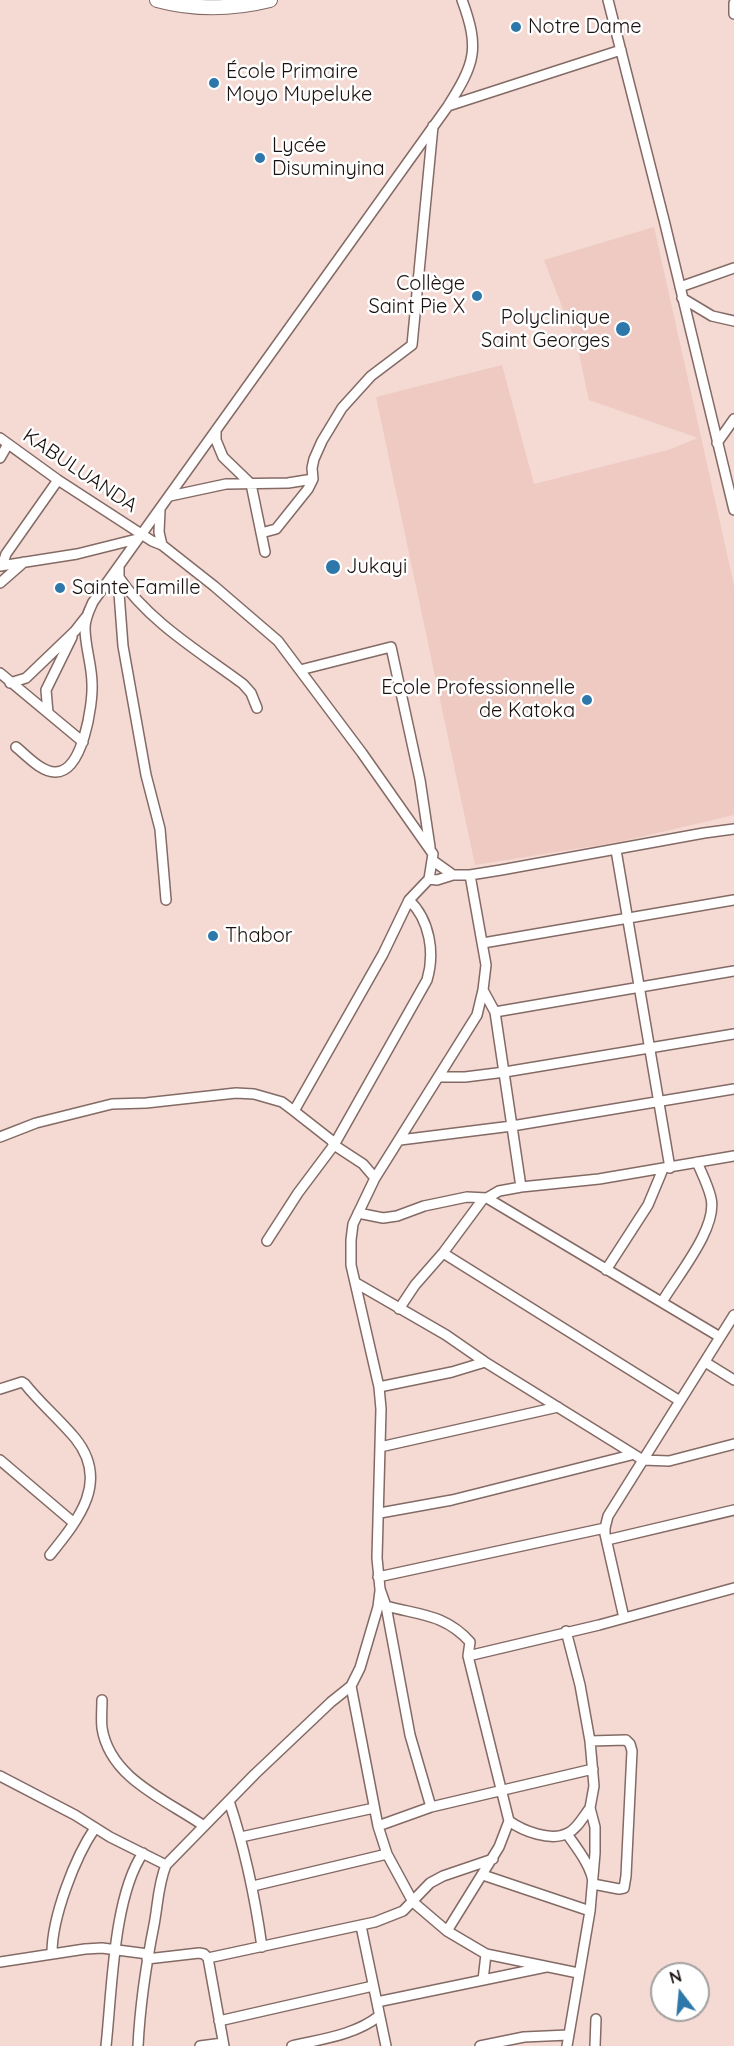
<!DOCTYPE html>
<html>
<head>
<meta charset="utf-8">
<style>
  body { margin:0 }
  #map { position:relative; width:734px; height:2046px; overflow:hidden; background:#f5d9d3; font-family:Quicksand,sans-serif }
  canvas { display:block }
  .north { position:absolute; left:650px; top:1962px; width:60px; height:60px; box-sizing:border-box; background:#fff; border:2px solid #a3a09f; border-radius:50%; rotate:344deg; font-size:16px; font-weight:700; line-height:24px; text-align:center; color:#1a110f }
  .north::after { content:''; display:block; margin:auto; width:21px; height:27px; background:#2e77aa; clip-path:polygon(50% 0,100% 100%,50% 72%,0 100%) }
</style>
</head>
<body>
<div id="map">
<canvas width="734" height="2046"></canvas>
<div class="north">N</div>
</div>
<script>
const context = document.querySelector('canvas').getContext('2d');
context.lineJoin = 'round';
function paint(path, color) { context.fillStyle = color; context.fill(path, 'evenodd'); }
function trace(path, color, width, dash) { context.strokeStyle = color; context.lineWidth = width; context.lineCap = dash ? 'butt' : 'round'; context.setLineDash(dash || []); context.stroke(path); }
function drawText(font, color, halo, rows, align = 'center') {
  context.font = font + ' Quicksand,sans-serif'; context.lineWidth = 5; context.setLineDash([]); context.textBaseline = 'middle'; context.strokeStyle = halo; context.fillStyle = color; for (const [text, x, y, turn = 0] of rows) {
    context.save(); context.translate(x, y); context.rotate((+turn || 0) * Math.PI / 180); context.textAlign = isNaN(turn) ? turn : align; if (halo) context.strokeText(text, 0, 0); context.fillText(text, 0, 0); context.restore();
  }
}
const built = new Path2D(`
  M 654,227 L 734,585 L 734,815 L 619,842 L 475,865 L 376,397 L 502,365 L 534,484 L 668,450 L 698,438 L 589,400 L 577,345 L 544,260 Z`);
const minor = new Path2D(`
  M 608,0 L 664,220 L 734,510
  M 734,3 L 734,14
  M 448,106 L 621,50
  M 680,287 L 734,268
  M 682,298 L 712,316 L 734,321
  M 216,430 L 216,440 L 223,457 L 251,484 L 265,552
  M 0,438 L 58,480 L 152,541 L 162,545 L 214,586 L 278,641 L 362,753 L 433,854 L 429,879 L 409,900 L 383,954 L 294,1111 L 282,1102 L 254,1094 L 236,1093 L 146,1103 L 112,1104 L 36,1123 L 0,1137
  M 717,443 L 734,419
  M 0,458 L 8,444
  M 170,496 L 226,484 L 288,483 L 313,479
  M 160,510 L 159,532 L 162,545
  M 261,533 L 276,529 L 308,489 L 313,479 L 312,468 L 314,459 L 322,441 L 342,408 L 371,376 L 412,345 L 433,126
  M 0,566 L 77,554 L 137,539
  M 2,566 L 6,554 L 58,480
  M 119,566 L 119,593 L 123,646 L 146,775 L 160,829 L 166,900
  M 118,576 C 149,622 200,652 243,684 L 251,693 L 257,708
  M 0,583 L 24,562
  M 300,670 L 391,647 L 420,780 L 430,847
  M 0,673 L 83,742
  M 10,683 L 26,678 L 75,631 L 86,617
  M 48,713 L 46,690 L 72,637
  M 16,747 C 26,755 41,772 55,772 C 83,773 93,704 92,684 C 92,665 85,647 85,628 C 85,618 89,611 93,602 L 448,106 C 475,63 480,49 462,0
  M 616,850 L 670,1168
  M 432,860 L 453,875
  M 470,875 L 486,965 L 483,990 L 495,1012 L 521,1187
  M 429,879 L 437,880 L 453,875 L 470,875 L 501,870 L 704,833 L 734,829
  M 483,943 L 734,900
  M 495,1012 L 734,971
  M 439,1077 L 465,1077 L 505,1072 L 734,1034
  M 294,1111 L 331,1140 L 334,1145 L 363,1164 L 375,1178
  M 400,1140 L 512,1126 L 734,1089
  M 487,1198 L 720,1337
  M 358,1213 L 383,1218 L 397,1216 L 424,1206 L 467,1197 L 487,1198 L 499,1191 L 521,1187 L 599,1179 L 734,1156
  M 267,1241 L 298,1193 L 334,1145 L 427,980 C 435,953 430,920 409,900
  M 443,1253 L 680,1401
  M 606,1270 L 648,1205 L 663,1169
  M 356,1283 L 446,1335 L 485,1362 L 643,1460 L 669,1461 L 734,1444
  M 662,1302 C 677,1276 718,1228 711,1198 C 708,1185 702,1174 697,1162
  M 399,1309 L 415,1285 L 443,1253 L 483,1199
  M 705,1362 L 734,1380
  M 379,1387 L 452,1372 L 485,1362
  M 0,1389 L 22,1382 L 25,1384 C 40,1403 59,1419 75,1438 C 110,1481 79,1519 50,1555
  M 380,1447 L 558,1407
  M 0,1460 L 74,1523
  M 380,1513 L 452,1500 L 631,1455
  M 607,1540 L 734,1510
  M 378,1577 L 605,1528
  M 386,1606 C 419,1615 445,1614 470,1642 L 468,1656 L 509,1821 C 523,1831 551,1842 568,1833 C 577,1829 583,1817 590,1808
  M 624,1618 L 605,1534 L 605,1528 L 608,1516 L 734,1315
  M 566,1631 L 580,1685 L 590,1741 L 594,1786 L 590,1808 L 595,1827 L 595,1853 L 590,1911 L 567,2046
  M 468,1656 L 599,1625 L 734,1588
  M 351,1686 L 378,1826 L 387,1854 L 413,1902 L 447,1931 L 486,1954 L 578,1973
  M 102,1700 C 102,1709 101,1719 102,1728 C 110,1779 167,1800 204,1826
  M 0,1776 L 75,1815 L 110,1837 L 166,1865
  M 229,1801 C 245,1849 255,1897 262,1947
  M 431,1807 L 410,1735 L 386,1606 L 380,1589 L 377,1558 L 381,1409 L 379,1387 L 351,1265 L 351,1240 L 353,1224 L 375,1178 L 477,1015 L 483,990
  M 378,1826 L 431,1807 L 593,1769
  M 567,1834 C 576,1847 593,1868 593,1884 L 619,1889 L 624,1888 L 626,1876 L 632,1751 L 630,1744 L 626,1740 L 590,1741
  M 241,1837 L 374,1808
  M 483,1875 L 590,1911
  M 253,1886 L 387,1854
  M 361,1926 L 386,2046
  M 447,1931 L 499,1847 L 509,1821
  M 52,1953 C 52,1917 75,1857 95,1828
  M 208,1958 L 375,1922 L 403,1911 L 430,1883 L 443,1876 L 493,1859
  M 147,1959 L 199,1953 L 204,1954 L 208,1958 L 224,2046
  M 0,1962 L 85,1949 L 102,1948 L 148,1954
  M 483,1980 L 486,1954
  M 377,2002 L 546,1967
  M 219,2021 L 373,1986
  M 106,2046 C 112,1992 113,1897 143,1853
  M 138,2046 C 140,2006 146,1965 154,1925 C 158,1904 158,1885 166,1865 L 255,1774 L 331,1702 L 351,1686 L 360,1668 L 378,1607 L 380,1591
  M 200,2046 L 223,2043
  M 292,2046 C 322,2039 355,2035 379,2016
  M 480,2046 L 524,2037 L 568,2035
  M 595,2046 L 596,2019`);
const highway = new Path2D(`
  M 157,0 C 194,10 234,9 270,0`);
const markers = [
  [516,27,6,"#2e77aa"],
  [214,83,6,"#2e77aa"],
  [260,158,6,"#2e77aa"],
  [477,296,6,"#2e77aa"],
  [623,329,8,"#2e77aa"],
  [333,567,8,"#2e77aa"],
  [60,588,6,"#2e77aa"],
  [587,700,6,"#2e77aa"],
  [213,936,6,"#2e77aa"]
];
const poiNames = [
  ["Notre Dame",528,27],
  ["École Primaire",226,72],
  ["Moyo Mupeluke",226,95],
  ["Lycée",272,146],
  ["Disuminyina",272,169],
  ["Collège",465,284,"right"],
  ["Saint Pie X",465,307,"right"],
  ["Polyclinique",610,318,"right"],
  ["Saint Georges",610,341,"right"],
  ["Jukayi",346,567],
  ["Sainte Famille",72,588],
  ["Ecole Professionnelle",575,688,"right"],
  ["de Katoka",575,711,"right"],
  ["Thabor",225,936]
];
const streetNames = [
  ["KABULUANDA",80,471,34]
];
paint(built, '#eecac2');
trace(minor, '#836a65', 12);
trace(highway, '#836a65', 16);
trace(minor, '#fff', 9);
trace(highway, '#fff', 14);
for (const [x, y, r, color] of markers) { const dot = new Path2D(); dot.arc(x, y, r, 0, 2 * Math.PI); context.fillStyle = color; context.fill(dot); trace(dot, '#fff', 2); }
drawText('20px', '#1a110f', '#fff', poiNames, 'left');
drawText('20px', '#1a110f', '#fff', streetNames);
</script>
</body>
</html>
